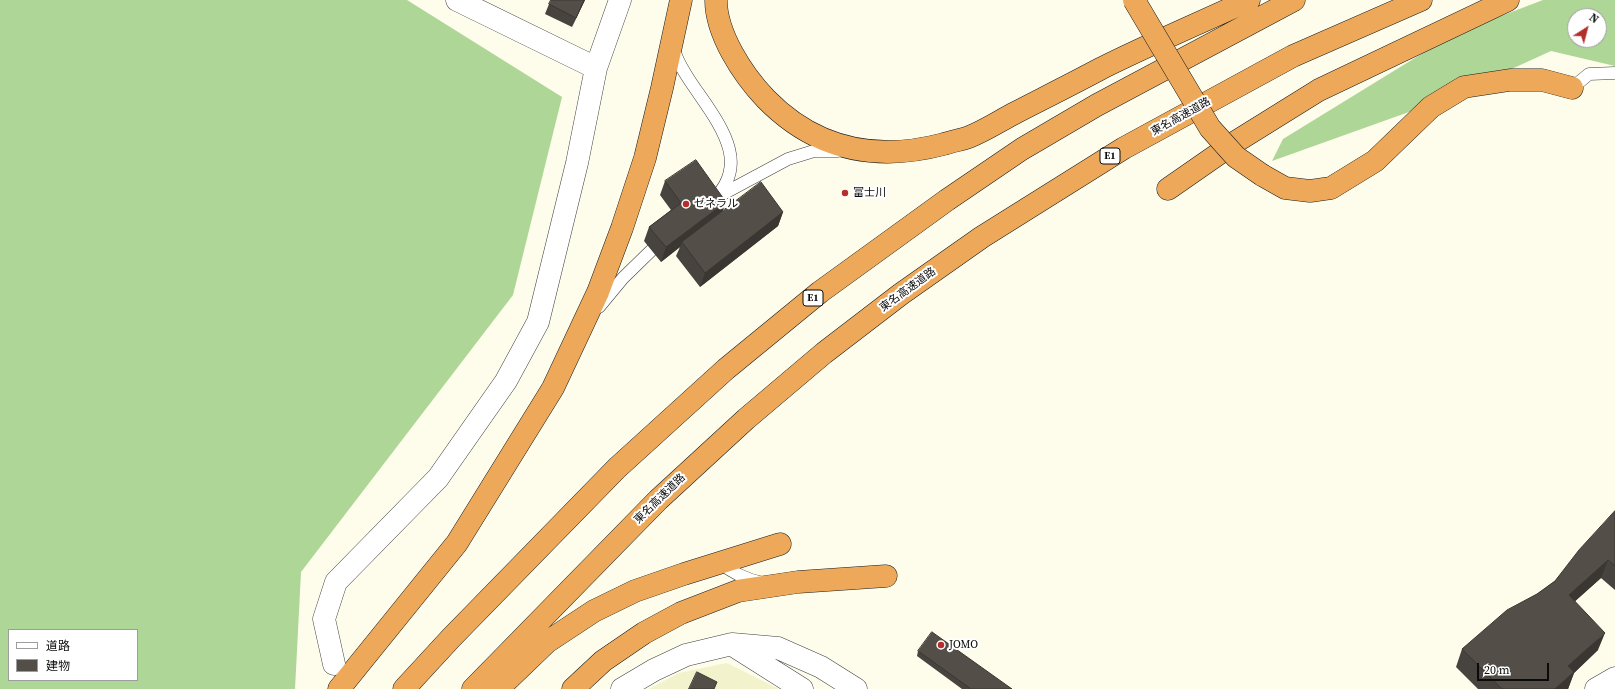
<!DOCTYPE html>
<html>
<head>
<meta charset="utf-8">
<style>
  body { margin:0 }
  #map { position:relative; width:1615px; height:689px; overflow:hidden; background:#fefceb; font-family:"Source Serif 4","Noto Sans JP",serif }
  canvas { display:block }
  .legend { position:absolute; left:8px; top:629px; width:130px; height:52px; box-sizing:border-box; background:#fff; border:1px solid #9d9d9d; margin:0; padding:5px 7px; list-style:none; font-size:12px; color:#0b0b0b }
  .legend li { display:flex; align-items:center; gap:8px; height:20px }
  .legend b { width:20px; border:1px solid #9d9d9d }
  .north { position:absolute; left:1567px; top:8px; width:40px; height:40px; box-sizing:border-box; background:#fff; border:1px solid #9d9d9d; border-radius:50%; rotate:36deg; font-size:11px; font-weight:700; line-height:16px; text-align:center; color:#0b0b0b }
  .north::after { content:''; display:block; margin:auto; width:14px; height:18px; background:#b42f2b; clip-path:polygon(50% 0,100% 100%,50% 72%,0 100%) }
  .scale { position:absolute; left:1477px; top:663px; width:72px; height:18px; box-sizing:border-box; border:2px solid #0b0b0b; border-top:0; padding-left:5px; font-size:12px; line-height:14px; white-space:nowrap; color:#0b0b0b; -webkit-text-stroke:3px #fff; paint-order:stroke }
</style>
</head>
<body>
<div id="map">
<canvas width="1615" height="689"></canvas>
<ul class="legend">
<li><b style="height:5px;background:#fff"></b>道路</li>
<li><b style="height:11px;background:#534e48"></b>建物</li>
</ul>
<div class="north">N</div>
<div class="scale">20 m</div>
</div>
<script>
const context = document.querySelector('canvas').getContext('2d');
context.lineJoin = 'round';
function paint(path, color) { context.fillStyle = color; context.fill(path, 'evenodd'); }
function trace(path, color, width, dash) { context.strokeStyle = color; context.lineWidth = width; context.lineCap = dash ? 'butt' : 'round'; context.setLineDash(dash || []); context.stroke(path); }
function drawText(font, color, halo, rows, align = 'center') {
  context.font = font + ' "Source Serif 4","Noto Sans JP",serif'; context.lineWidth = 4; context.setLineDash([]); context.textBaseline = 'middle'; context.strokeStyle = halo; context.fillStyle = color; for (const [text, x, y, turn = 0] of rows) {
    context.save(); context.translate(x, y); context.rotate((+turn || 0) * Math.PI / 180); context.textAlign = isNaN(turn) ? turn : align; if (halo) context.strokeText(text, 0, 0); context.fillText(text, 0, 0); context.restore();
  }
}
const farmland = new Path2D(`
  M 727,663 L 779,689 L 649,689 L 679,673 Z`);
const forest = new Path2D(`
  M 0,0 L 407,0 L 562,97 L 513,295 L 301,572 L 295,689 L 0,689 ZM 9,630 L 137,630 L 137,680 L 9,680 Z
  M 1543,0 L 1615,0 L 1615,66 L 1551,51 L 1448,98 L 1272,161 L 1283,139 L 1454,34 ZM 1575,16 L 1599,16 L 1599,40 L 1575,40 Z`);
const service = new Path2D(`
  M 674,48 C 676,61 684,71 690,81 C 716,120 757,165 708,204
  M 1572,88 L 1589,74 L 1615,73
  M 719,196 L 788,159 L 814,151 L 838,151
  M 599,307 L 623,278 L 663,239
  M 719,563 C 733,572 746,580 763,583`);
const minor = new Path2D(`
  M 734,646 L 802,689
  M 622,689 L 654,670 L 686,655 L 732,644 L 778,648 L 821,667 L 856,689
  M 1596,689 L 1615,678`);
const tertiary = new Path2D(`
  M 457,0 L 596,68
  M 334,664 L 324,619 L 336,582 L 438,478 L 506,381 L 538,322 L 577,163 L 596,68 L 620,0`);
const motorway = new Path2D(`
  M 716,0 C 716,34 743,75 766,99 C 816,150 876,162 944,144 C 953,141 961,140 969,137 C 984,131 998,122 1013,114 C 1042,99 1072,84 1102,68 C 1150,44 1200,23 1249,0
  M 1262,175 L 1285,188 L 1310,191 L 1331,188 L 1375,161 L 1431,107 L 1464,87 L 1510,80 L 1542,80 L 1572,88
  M 1168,189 L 1237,141 L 1319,90 L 1508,0
  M 339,689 L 457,543 L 553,388 L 598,292 L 622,228 L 645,158 L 662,88 L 681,0
  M 404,689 L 451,638 L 617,468 L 726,369 L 820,292 L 947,200 L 1022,149 L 1097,105 L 1294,0
  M 473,689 L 658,500 L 746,419 L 824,353 L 901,294 L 982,237 L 1124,148 L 1293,56 L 1421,0
  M 498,689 L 547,642 L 594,611 L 635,591 L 684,574 L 780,544
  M 573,689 L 603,661 L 644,633 L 681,613 L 738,591 L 798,582 L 886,576`);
const motorwayBridge = new Path2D(`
  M 1134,0 L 1210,128 L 1236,157 L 1262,175`);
const wall = new Path2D(`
  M 585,0 L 572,27 L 545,14 L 549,4 Z
  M 665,181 L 722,211 L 783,212 L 778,226 L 700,287 L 676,256 L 680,247 L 661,262 L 644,241 L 649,227 L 671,210 L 660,195 Z
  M 1615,511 L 1615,590 L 1601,578 L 1575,601 L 1598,650 L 1574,673 L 1568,689 L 1478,689 L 1456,667 L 1462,649 L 1555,581 Z
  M 918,651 L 1012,689 L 962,689 L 917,656 Z`);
const shadedWall = new Path2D(`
  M 584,0 L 585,0 L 572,27 Z
  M 726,202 L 721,216 L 682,242 L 680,247 L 661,262 L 666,247 Z
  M 783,212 L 778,226 L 700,287 L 705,273 Z
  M 1608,560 L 1601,578 L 1562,613 L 1569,595 Z
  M 1605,633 L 1598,650 L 1574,673 L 1568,689 L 1555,689 L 1568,666 Z`);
const building = new Path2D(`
  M 551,0 L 584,0 L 576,18 L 549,4 Z
  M 696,160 L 726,202 L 666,247 L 649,227 L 681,203 L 665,181 Z
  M 761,182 L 783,212 L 705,273 L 682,242 Z
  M 1615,511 L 1615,566 L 1608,560 L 1569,595 L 1605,633 L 1568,666 L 1574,672 L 1555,689 L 1502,689 L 1462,649 L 1507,610 L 1537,594 L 1555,581 L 1579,550 Z
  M 932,632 L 1012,689 L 971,689 L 918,651 Z
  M 697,672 L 717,682 L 714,689 L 689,689 Z`);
const markers = [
  [845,193,4,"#b42f2b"],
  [686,204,4,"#b42f2b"],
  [941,645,4,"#b42f2b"]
];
const shields = [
  [1110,156,20],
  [813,298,20]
];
const shieldNames = [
  ["E1",1110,156],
  ["E1",813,298]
];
const streetNames = [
  ["東名高速道路",1181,117,-29],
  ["東名高速道路",908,290,-36],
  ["東名高速道路",660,499,-44]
];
const poiNames = [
  ["富士川",853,193],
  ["ゼネラル",694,204],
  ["JOMO",949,645]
];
paint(farmland, '#f2f2cd');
paint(forest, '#aed697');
trace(service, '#3e3e3e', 13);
trace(minor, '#3e3e3e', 23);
trace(tertiary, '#3e3e3e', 23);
trace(motorway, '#1c1c1c', 23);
trace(service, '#fff', 12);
trace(minor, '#fff', 22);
trace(tertiary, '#fff', 22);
trace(motorway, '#eda959', 22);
trace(motorwayBridge, '#1c1c1c', 23, []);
trace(motorwayBridge, '#eda959', 22);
paint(wall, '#47433e');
paint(shadedWall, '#3a3732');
paint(building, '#534e48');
trace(building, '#3a3732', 1);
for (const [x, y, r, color] of markers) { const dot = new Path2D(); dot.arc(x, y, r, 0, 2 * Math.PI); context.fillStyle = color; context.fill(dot); trace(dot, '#fff', 1.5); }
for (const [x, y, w] of shields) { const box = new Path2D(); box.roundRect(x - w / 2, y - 8, w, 16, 3); context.fillStyle = '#fff'; context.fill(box); trace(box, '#0b0b0b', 1); }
drawText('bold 10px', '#0b0b0b', null, shieldNames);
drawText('11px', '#0b0b0b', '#fff', streetNames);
drawText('11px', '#0b0b0b', '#fff', poiNames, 'left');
</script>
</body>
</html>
